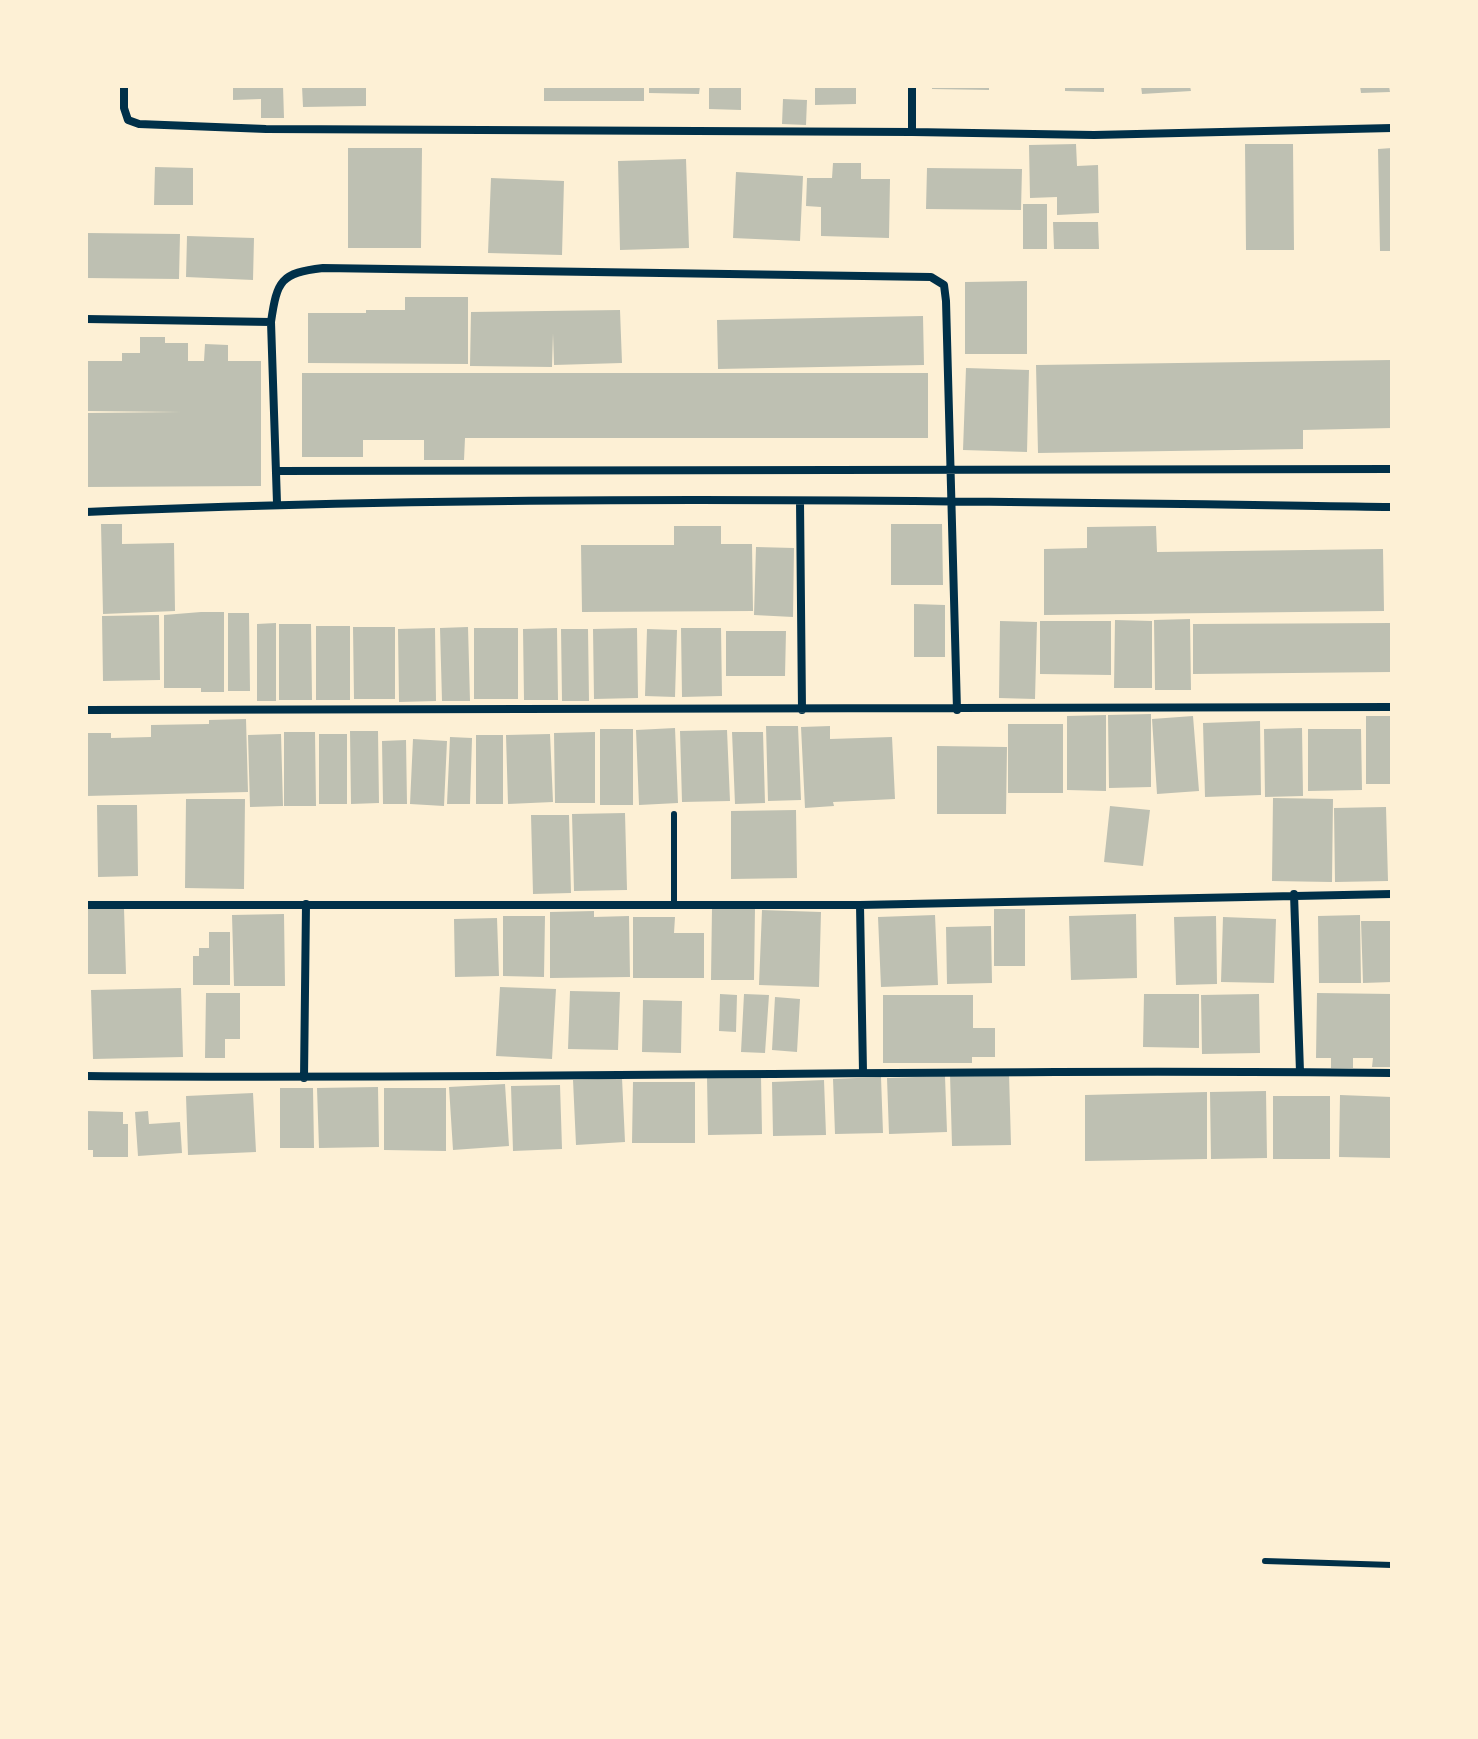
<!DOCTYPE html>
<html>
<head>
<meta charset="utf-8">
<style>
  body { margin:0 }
  #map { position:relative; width:1478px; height:1739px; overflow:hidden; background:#fdf0d5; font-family:"DM Sans",sans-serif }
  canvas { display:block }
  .frame { position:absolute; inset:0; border:88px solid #fdf0d5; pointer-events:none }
</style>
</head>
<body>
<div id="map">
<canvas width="1478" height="1739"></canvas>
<div class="frame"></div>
</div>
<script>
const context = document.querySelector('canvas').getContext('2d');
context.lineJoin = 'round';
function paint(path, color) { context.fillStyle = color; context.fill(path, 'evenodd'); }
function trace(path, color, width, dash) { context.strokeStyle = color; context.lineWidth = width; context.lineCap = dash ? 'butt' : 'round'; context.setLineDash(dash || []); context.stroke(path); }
const building = new Path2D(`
  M 233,86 L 283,86 L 284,118 L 261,118 L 261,99 L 233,100 Z
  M 302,86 L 366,86 L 366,106 L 303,107 Z
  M 544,86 L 644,86 L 644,101 L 544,101 Z
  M 649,86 L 700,86 L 699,94 L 649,93 Z
  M 709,86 L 741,86 L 741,110 L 709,109 Z
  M 815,86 L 856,86 L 856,104 L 815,105 Z
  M 932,86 L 989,86 L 989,90 L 932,89 Z
  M 1065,86 L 1104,86 L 1104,92 L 1065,91 Z
  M 1141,86 L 1190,86 L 1191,91 L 1142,94 Z
  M 1360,86 L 1389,86 L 1390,92 L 1361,93 Z
  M 783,99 L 807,100 L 806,125 L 782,124 Z
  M 1076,144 L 1077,166 L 1098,165 L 1099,213 L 1057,215 L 1057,197 L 1030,198 L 1029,145 Z
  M 1245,144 L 1293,144 L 1294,250 L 1246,250 Z
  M 348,148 L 422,148 L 421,248 L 348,248 Z
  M 1392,148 L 1392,251 L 1380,251 L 1378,149 Z
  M 686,159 L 689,248 L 620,250 L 618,161 Z
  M 833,163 L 861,163 L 861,179 L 890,179 L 889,238 L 821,236 L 821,207 L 806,206 L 807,178 L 832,178 Z
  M 155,167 L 193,168 L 193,205 L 154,205 Z
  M 927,168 L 1022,169 L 1021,210 L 926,209 Z
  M 736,172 L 803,176 L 800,241 L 733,238 Z
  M 491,178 L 564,181 L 562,255 L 488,253 Z
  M 1023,204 L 1047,204 L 1047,249 L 1023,249 Z
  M 1053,222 L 1098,222 L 1099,249 L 1054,249 Z
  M 86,233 L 180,234 L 179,279 L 86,278 Z
  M 187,236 L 254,238 L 253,280 L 186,277 Z
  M 1027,281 L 1027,354 L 965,354 L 965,282 Z
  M 405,297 L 468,297 L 468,364 L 308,363 L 308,313 L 366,313 L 366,310 L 405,310 Z
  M 620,310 L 622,363 L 554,365 L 553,333 L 552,367 L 470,366 L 471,312 Z
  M 923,316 L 924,365 L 718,369 L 717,320 Z
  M 140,337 L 165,337 L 165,343 L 188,343 L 188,361 L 204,361 L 205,344 L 228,345 L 228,361 L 261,361 L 261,486 L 86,487 L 86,413 L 181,412 L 86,411 L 86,361 L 122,361 L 122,353 L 140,353 Z
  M 1392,360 L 1392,428 L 1303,430 L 1303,449 L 1038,453 L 1036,365 Z
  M 966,368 L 1029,370 L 1027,452 L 963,450 Z
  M 302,373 L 928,373 L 928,438 L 465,438 L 464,460 L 424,460 L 424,440 L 363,440 L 363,457 L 302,457 Z
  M 101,524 L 122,524 L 122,544 L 174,543 L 175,611 L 103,614 Z
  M 891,524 L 942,524 L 943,585 L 891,585 Z
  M 674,526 L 721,526 L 721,544 L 752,544 L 753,611 L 582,612 L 581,545 L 674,545 Z
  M 1156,526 L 1157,552 L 1383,549 L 1384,611 L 1044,615 L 1044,549 L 1087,548 L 1087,527 Z
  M 756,547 L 794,548 L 793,617 L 754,615 Z
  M 914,604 L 945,605 L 945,657 L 914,657 Z
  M 201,612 L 224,612 L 224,692 L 201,692 L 201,688 L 164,688 L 164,615 Z
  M 228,613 L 249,613 L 250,691 L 228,691 Z
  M 159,615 L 160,680 L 103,681 L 102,616 Z
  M 1190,619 L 1191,690 L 1155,690 L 1154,620 Z
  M 1115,620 L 1152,621 L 1152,688 L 1114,688 Z
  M 1000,621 L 1037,622 L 1035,699 L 999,698 Z
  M 1040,621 L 1111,621 L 1111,675 L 1040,674 Z
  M 276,623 L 276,701 L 257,701 L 257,624 Z
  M 1392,623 L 1392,672 L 1193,674 L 1193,624 Z
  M 279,624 L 311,624 L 312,700 L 279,700 Z
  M 316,626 L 350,626 L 350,700 L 316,700 Z
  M 353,627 L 395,627 L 395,699 L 354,699 Z
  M 468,627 L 470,701 L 442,701 L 440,628 Z
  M 435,628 L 436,701 L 399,702 L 398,629 Z
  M 474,628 L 518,628 L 518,699 L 474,699 Z
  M 557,628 L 558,700 L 524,700 L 523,629 Z
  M 637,628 L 638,698 L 594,699 L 593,629 Z
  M 681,628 L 721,628 L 722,696 L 682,697 Z
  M 561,629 L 588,629 L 589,701 L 562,701 Z
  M 647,629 L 677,630 L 675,697 L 645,696 Z
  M 726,631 L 786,631 L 785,676 L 726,676 Z
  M 1151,714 L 1151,787 L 1109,788 L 1108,715 Z
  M 1106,715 L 1106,791 L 1067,790 L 1067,716 Z
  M 1193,716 L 1199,791 L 1157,794 L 1152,719 Z
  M 1366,716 L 1392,716 L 1392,784 L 1366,784 Z
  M 246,719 L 248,792 L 86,796 L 86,733 L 111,733 L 111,738 L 151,737 L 151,725 L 209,724 L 209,720 Z
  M 1260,721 L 1261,795 L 1205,797 L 1203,723 Z
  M 1008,724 L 1063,724 L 1063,793 L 1008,793 Z
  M 766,726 L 798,726 L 801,800 L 768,801 Z
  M 830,726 L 830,739 L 892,737 L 895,799 L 833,802 L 834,806 L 805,808 L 801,727 Z
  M 675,728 L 678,803 L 639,805 L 636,730 Z
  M 1302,728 L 1303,796 L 1265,797 L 1264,729 Z
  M 600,729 L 633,729 L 633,805 L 600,805 Z
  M 1308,729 L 1361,729 L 1362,790 L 1308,791 Z
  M 727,730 L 730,801 L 682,802 L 680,731 Z
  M 350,731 L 378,731 L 379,803 L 351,804 Z
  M 284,732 L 315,732 L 316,806 L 284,806 Z
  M 595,732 L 595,803 L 555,803 L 554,733 Z
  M 732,732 L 763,732 L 765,803 L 735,804 Z
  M 281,734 L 283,806 L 250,807 L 248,735 Z
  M 319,734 L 347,734 L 347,804 L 319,804 Z
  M 550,734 L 553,802 L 508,804 L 506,735 Z
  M 476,735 L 503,735 L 503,804 L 476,804 Z
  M 450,737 L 472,738 L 470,804 L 447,804 Z
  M 413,739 L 447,741 L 444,806 L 410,804 Z
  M 406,740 L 407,804 L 383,804 L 382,741 Z
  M 937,746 L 1007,747 L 1006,814 L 937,814 Z
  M 1273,798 L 1333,799 L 1332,882 L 1272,881 Z
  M 186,799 L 245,799 L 244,889 L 185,888 Z
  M 97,805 L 137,805 L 138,876 L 98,877 Z
  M 1110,806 L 1150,810 L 1143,866 L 1104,862 Z
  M 1386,807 L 1388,881 L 1335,882 L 1334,808 Z
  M 796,810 L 797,878 L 731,879 L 731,811 Z
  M 625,813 L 627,890 L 574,891 L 572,814 Z
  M 531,815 L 569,815 L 571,893 L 533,894 Z
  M 712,907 L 755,907 L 754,980 L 711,980 Z
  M 124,908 L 126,974 L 86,974 L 86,909 Z
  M 994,909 L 1025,909 L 1025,966 L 994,966 Z
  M 762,910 L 821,912 L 819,987 L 759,985 Z
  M 594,911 L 594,917 L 629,916 L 630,977 L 550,978 L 550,912 Z
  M 284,914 L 285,986 L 234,986 L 232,915 Z
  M 1136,914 L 1137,978 L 1071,980 L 1069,916 Z
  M 935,915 L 938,985 L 881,987 L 878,917 Z
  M 1360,915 L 1361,983 L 1319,983 L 1318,916 Z
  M 503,916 L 545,916 L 544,977 L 503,976 Z
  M 1216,916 L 1217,984 L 1176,985 L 1174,917 Z
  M 633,917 L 675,917 L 674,933 L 704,933 L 704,978 L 633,978 Z
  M 1223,917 L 1276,919 L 1274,983 L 1221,982 Z
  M 497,918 L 499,976 L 455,977 L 454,919 Z
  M 1361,921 L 1392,921 L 1392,982 L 1363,983 Z
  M 991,926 L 992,983 L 947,984 L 946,927 Z
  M 209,932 L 230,932 L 230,985 L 193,985 L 193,956 L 199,956 L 199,948 L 209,948 Z
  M 500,987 L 556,989 L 552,1059 L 496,1056 Z
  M 181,988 L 183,1057 L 93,1059 L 91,990 Z
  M 570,991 L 620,992 L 618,1050 L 568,1049 Z
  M 206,993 L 240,993 L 240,1039 L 225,1039 L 225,1058 L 205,1058 Z
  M 1317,993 L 1392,994 L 1391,1067 L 1372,1067 L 1373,1058 L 1353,1058 L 1353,1068 L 1331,1068 L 1331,1058 L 1316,1058 Z
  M 720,994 L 737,995 L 736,1032 L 719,1031 Z
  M 744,994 L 769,995 L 765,1053 L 741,1052 Z
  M 1144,994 L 1199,994 L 1199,1048 L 1143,1047 Z
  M 1259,994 L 1260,1053 L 1202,1054 L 1201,995 Z
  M 883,995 L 973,995 L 973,1028 L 995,1028 L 995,1057 L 972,1057 L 972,1063 L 883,1063 Z
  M 775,997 L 800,999 L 797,1052 L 772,1050 Z
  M 643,1000 L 682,1001 L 681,1053 L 642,1052 Z
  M 1009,1073 L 1011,1145 L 952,1146 L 950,1074 Z
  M 761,1076 L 762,1134 L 708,1135 L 707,1077 Z
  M 945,1076 L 947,1132 L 889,1134 L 887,1078 Z
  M 881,1077 L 883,1133 L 835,1134 L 833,1079 Z
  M 622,1078 L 625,1142 L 576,1145 L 573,1080 Z
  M 824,1080 L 826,1135 L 773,1136 L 772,1082 Z
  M 633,1082 L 695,1082 L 695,1143 L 632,1143 Z
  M 505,1084 L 509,1146 L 453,1150 L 449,1087 Z
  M 560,1085 L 562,1149 L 513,1151 L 511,1086 Z
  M 378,1087 L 379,1147 L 319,1148 L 317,1088 Z
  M 280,1088 L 313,1088 L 314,1148 L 280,1148 Z
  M 384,1088 L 446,1088 L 446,1151 L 384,1150 Z
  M 1266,1091 L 1267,1158 L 1211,1159 L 1210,1092 Z
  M 1207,1092 L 1207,1159 L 1085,1161 L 1085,1095 Z
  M 253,1093 L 256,1152 L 188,1155 L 186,1096 Z
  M 1340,1095 L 1392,1097 L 1391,1158 L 1339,1157 Z
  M 1273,1096 L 1330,1096 L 1330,1159 L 1273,1159 Z
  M 86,1111 L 123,1112 L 123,1124 L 128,1124 L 128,1157 L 93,1157 L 93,1150 L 86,1150 Z
  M 148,1111 L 149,1124 L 180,1122 L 182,1153 L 138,1156 L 135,1112 Z`);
const service = new Path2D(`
  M 674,814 L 674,906
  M 1265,1561 L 1392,1565`);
const minor = new Path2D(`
  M 124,86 L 124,108 L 128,120 L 139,124 L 266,129 L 912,132 L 1094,135 L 1392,128
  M 912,86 L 912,132
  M 86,319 L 271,322 C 277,280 281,273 323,268 L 931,277 L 944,285 L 946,301 L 957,710
  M 271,322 L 277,503
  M 277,471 L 1392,469
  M 800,501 L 802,710
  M 86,512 C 521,493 957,501 1392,507
  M 86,710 L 1392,707
  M 1294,894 L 1300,1072
  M 86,905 L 860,905 L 1392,894
  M 860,905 L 863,1072
  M 86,1076 C 521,1080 957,1068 1392,1073
  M 304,1078 L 306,904`);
paint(building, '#bec0b2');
trace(service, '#003049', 6);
trace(minor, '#003049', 8);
</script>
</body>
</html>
